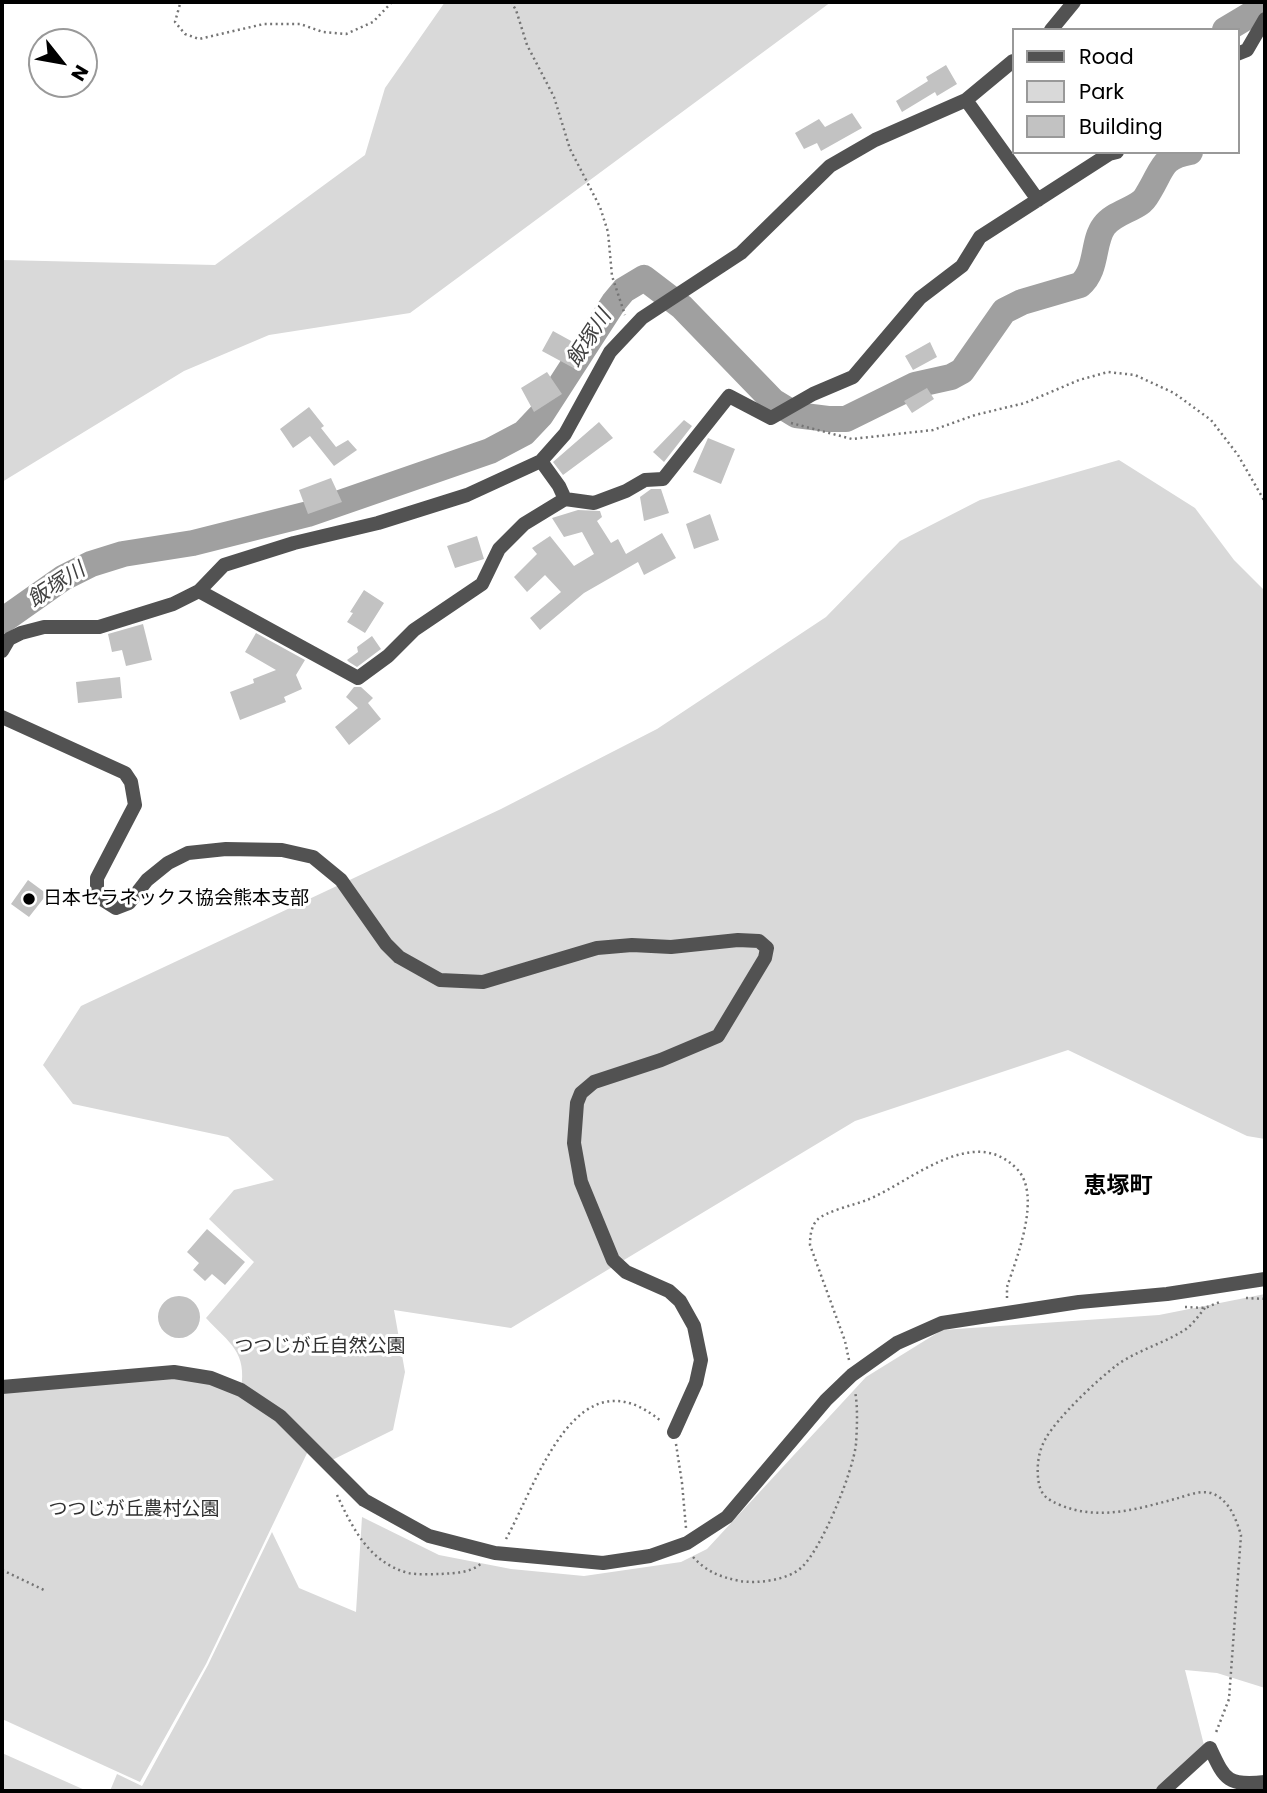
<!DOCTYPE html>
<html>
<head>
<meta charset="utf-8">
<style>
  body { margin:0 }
  #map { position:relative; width:1267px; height:1793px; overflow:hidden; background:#fff; font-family:Poppins,sans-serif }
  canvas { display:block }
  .frame { position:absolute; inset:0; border:4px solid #000; pointer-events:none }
  .legend { position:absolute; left:1012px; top:28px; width:228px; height:126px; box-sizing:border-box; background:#fff; border:2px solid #999; margin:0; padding:9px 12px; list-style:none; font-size:21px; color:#000 }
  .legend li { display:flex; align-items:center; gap:14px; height:35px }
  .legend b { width:35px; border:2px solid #999 }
  .north { position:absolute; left:28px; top:28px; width:70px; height:70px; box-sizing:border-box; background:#fff; border:2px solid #999; border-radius:50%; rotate:121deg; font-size:19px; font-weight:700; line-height:28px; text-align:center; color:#000 }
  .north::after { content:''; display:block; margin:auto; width:24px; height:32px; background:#000; clip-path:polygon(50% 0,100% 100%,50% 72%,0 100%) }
</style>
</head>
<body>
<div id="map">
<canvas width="1267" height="1793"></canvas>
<div class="frame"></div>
<ul class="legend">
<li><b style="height:9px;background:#525252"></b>Road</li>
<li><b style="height:19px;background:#d9d9d9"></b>Park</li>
<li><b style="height:19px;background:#c2c2c2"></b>Building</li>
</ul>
<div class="north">N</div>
</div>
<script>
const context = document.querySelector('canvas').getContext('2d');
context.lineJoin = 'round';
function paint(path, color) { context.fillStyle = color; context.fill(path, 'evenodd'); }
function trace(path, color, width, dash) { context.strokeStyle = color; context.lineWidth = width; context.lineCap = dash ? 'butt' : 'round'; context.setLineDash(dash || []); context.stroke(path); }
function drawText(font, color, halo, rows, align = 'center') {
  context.font = font + ' Poppins,"Noto Sans JP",sans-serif'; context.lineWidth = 6; context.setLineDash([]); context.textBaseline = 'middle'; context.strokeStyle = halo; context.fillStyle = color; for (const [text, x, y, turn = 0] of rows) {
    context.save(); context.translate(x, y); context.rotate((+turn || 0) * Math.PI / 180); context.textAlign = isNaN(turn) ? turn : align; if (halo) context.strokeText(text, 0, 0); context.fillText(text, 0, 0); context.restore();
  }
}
const green = new Path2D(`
  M 445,2 L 831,2 L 410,313 L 269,335 L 184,371 L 2,482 L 2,260 L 215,265 L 365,155 L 385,88 Z
  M 1119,460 L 1195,508 L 1234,560 L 1265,591 L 1265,1139 L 1247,1136 L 1068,1050 L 855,1121 L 511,1328 L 394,1310 L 405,1372 L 393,1430 L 326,1463 L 310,1447 L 206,1664 L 140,1782 L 2,1719 L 2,1387 L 174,1372 L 241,1390 C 247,1351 230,1344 206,1318 L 254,1262 L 209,1219 L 234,1190 L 274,1180 L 228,1137 L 73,1104 L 43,1065 L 81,1006 L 501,809 L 657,729 L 826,617 L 900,541 L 980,500 Z
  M 1265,1294 L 1265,1688 L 1217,1673 L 1185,1670 L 1204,1745 L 1156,1791 L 110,1791 L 117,1774 L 142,1786 L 208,1665 L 272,1532 L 299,1588 L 356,1612 L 362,1517 L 439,1555 L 511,1569 L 584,1576 L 681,1562 L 707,1549 L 866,1377 L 942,1330 L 1159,1315 Z
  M 2,1753 L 87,1791 L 2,1791 Z`);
const river = new Path2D(`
  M 1225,30 L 1260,9 L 1265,2
  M 2,621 L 63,578 L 91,564 L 123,554 L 193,543 L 308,514 L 490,451 L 524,433 L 541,415 L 614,302 L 624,290 L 644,278 L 682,307 L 773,401 L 796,415 L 828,419 L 846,419 L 915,385 L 951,377 L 962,371 L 1004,311 L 1022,302 L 1080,285 C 1098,270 1092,242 1104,226 C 1113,214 1129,211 1140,203 C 1145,200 1147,195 1150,190 C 1163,168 1162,157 1190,152`);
const building = new Path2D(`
  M 946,65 L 957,84 L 937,96 L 935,92 L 902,112 L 896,101 L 928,81 L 926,77 Z
  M 852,113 L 862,128 L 821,151 L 817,143 L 804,149 L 795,133 L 819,119 L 825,127 Z
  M 553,331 L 573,342 L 578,333 L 594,344 L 579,371 L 542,351 Z
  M 930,342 L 937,357 L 913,370 L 905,356 Z
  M 547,372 L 562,394 L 534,412 L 521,388 Z
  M 927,388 L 934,399 L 912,413 L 904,401 Z
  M 309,407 L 324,426 L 321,428 L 336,447 L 348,440 L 357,450 L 334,466 L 310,436 L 293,448 L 280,429 Z
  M 684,420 L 692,426 L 664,462 L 653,452 Z
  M 599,422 L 613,438 L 563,475 L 553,462 Z
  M 708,438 L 735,449 L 721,484 L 693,472 Z
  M 331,478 L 342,502 L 308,514 L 299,490 Z
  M 651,489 L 661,489 L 669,513 L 644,521 L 640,497 Z
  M 578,510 L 600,511 L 602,517 L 597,521 L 611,543 L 618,539 L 626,554 L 662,533 L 676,558 L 644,575 L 638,562 L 584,593 L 540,630 L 530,618 L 561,592 L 545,575 L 527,592 L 514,577 L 537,554 L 532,548 L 550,536 L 574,566 L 594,554 L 582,532 L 564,537 L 552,518 Z
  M 710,514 L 719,540 L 694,549 L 686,524 Z
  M 477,536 L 484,559 L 455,568 L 447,546 Z
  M 364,590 L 384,603 L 365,633 L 347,622 L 353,613 L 350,612 Z
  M 143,624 L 152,660 L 126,666 L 122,650 L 112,652 L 108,634 Z
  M 256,633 L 305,660 L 296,675 L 302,689 L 284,697 L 286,702 L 240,720 L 230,692 L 254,683 L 253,679 L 276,670 L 245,652 Z
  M 372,636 L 381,649 L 357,667 L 349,662 L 347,660 L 358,652 L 357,647 Z
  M 120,677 L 122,698 L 78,703 L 76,682 Z
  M 354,687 L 361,687 L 373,698 L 368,703 L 381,719 L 349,745 L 335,727 L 358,708 L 346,697 Z
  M 28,880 L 47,894 L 29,917 L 11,904 Z
  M 207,1229 L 245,1262 L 225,1285 L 212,1274 L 205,1281 L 193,1270 L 199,1263 L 187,1252 Z
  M158 1317a21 21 0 1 1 42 0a21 21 0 1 1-42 0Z`);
const path = new Path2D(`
  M 184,2 L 180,4 L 175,22 L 185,34 L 199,39 L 264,24 L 300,24 L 323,32 L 346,34 L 373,22 L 392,2
  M 511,2 L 516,10 L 527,45 L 554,97 L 570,149 L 600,207 L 608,232 L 612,276 L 625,315
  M 791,423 L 852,439 L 933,430 L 975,415 L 1025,403 L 1079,380 L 1108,372 L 1135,375 L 1174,393 L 1211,420 L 1238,455 L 1265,502
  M 1246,1298 L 1265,1299
  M 1185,1307 L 1205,1308 L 1222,1301
  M 1205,1308 C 1198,1316 1192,1326 1183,1331 C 1162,1344 1136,1351 1117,1365 C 1097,1380 1058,1417 1046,1438 C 1038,1451 1036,1469 1039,1484 C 1042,1497 1049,1500 1060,1505 C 1099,1521 1137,1509 1175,1499 C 1186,1496 1199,1490 1211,1493 C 1229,1499 1236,1519 1241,1535 L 1229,1699 L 1215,1735
  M 849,1360 L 845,1341 L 810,1245 C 810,1236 811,1227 817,1220 C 826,1211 854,1205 867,1200 C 911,1182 973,1123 1017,1169 C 1042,1195 1017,1257 1007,1287 L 1007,1298
  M 676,1444 L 682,1483 L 686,1528
  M 337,1495 C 353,1529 369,1562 408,1573 C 418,1575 431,1574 441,1574 C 456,1573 470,1573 482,1563
  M 506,1539 C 538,1481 577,1350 662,1422
  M 693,1557 C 707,1572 720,1577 740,1581 C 757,1584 789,1580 802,1567 C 822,1548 853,1472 856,1444 C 857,1428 858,1407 855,1391
  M 2,1570 L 44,1590`);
const minor = new Path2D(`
  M 1051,30 L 1074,2
  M 1237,54 L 1247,50 L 1265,19
  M 966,100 L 1038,200
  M 541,461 L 559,486 L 565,499
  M 199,591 L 358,678 L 388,656 L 414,630 L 482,584 L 499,549 L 524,524 L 565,499 L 594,503 L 626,491 L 645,480 L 663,479 L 729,396 L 771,418 L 813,394 L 853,377 L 920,298 L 962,266 L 980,237 L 1109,154 L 1117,152
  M 2,651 L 9,639 L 21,633 L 44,627 L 99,627 L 173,604 L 199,591 L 224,565 L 294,543 L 378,523 L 467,495 L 541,461 L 565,434 L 610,352 L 642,318 L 741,253 L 830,166 L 875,140 L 966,100 L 1013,61
  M 2,717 L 125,773 L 131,782 L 135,805 L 97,878 L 97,896 L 116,908 L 129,903 L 147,880 L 168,863 L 188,853 L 226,849 L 282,850 L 313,857 L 341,880 L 386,944 L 399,957 L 440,980 L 483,982 L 597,948 L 632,945 L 671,947 L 738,940 L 759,941 L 767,948 L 765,958 L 718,1036 L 661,1060 L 594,1082 L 581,1093 L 577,1103 L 574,1143 L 581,1182 L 613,1260 L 626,1272 L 669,1291 L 680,1301 L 694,1326 L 701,1360 L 696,1383 L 674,1432
  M 1163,1791 L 1210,1748 C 1225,1780 1227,1786 1265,1782`);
const tertiary = new Path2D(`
  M 2,1387 L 174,1372 L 211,1378 L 241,1390 L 280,1416 L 364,1500 L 429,1536 L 495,1553 L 603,1563 L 650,1556 L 687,1543 L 727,1517 L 826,1400 L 852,1375 L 897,1343 L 942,1323 L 1079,1302 L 1167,1294 L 1265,1279`);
const markers = [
  [29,899,7,"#000"]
];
const poiNames = [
  ["日本セラネックス協会熊本支部",43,899]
];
const parkNames = [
  ["つつじが丘自然公園",320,1347],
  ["つつじが丘農村公園",134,1510]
];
const waterNames = [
  ["飯塚川",590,339,-57],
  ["飯塚川",57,586,-33]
];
const quarterNames = [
  ["恵塚町",1118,1187]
];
paint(green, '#d9d9d9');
trace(river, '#a0a0a0', 26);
paint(building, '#c2c2c2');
trace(path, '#747474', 2.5, [2, 3.5]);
trace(minor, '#525252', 14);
trace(tertiary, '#525252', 14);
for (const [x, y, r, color] of markers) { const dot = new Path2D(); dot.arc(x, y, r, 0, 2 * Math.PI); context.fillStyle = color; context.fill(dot); trace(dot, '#fff', 2.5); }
drawText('19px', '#000', '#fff', poiNames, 'left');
drawText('19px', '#303030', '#fff', parkNames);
drawText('italic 21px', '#414141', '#fff', waterNames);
drawText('bold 23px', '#000', '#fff', quarterNames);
</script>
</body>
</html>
